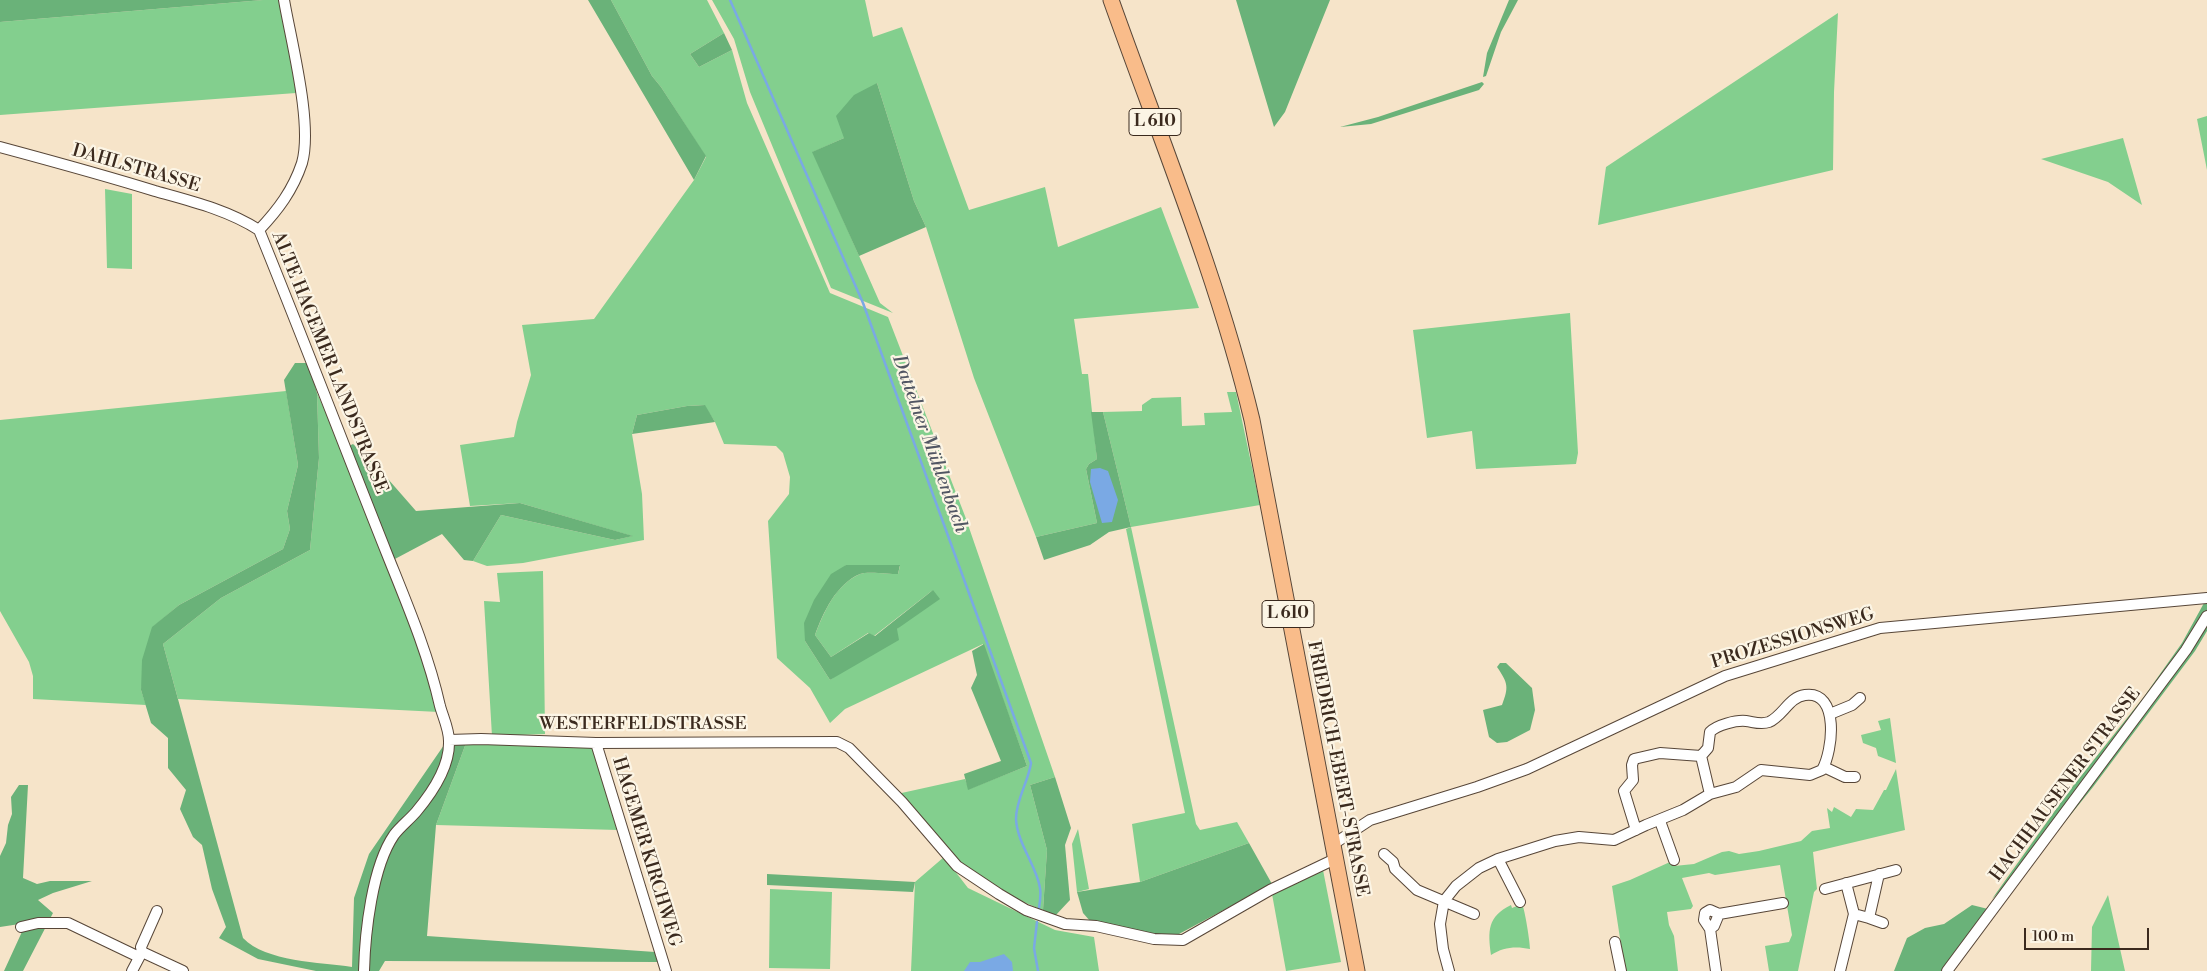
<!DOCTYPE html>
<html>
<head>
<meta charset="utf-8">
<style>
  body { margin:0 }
  #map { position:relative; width:2207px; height:971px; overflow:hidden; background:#f6e4c9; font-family:"Libre Bodoni",serif }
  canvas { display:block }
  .scale { position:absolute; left:2024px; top:928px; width:125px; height:22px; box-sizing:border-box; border:2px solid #3b2a1e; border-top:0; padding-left:6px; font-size:15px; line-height:18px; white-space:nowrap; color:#3b2a1e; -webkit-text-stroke:4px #fcf5e5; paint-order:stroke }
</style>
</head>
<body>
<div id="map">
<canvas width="2207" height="971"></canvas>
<div class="scale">100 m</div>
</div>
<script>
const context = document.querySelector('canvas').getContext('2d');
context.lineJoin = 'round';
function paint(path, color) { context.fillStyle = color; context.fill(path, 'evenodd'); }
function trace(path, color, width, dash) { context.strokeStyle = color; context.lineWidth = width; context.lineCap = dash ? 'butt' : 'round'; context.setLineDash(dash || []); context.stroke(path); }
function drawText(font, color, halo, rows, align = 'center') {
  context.font = font + ' "Libre Bodoni",serif'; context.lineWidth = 4.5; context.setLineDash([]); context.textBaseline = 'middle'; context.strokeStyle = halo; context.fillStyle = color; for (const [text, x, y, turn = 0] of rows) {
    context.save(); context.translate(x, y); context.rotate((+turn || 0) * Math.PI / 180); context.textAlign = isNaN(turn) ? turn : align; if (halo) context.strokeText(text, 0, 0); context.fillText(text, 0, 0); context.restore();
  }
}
const green = new Path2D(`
  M 263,0 L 280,0 L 296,93 L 0,115 L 0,22 Z
  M 611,0 L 707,0 L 724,33 L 690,54 L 699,67 L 732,50 L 747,103 L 830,293 L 888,317 L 965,516 L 1055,777 L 1030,785 L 1047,850 L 1043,910 C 1018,900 993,889 972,872 C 943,851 921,820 897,794 L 965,779 L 969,789 L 1027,766 L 983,644 L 845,709 L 830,723 L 810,688 L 777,658 L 768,521 L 789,494 L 790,477 L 783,453 L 776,446 L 724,444 L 715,422 L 704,405 L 687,406 L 637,415 L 632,434 L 642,494 L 644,540 L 523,563 L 487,566 L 473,561 L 501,515 L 615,540 L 632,536 L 520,503 L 470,506 L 460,445 L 514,437 L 517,422 L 531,375 L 522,325 L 594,319 L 694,180 L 706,157 L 661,87 L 652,76 ZM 846,565 L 900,566 L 898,574 C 889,574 867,571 860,574 C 835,585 824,612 815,635 L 831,657 L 868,633 L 874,636 L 933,590 L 897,629 L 830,680 L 805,641 Z
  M 712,0 L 865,0 L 873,37 L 902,27 L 969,210 L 1045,187 L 1058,247 L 1161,207 L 1199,308 L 1074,319 L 1082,374 L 1088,374 L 1097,459 L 1089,464 L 1086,469 L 1097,523 L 1036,537 L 974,378 L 926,227 L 914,201 L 877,83 L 844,138 L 813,152 L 880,303 L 893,313 L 831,288 L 750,92 L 734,39 Z
  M 1838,13 L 1834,92 L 1833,170 L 1598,225 L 1606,167 Z
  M 2207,116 L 2207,170 L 2197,119 Z
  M 2123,138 L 2142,205 L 2108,182 L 2041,159 Z
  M 105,189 L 132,194 L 132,269 L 107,268 Z
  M 1570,313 L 1578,453 L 1576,464 L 1476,469 L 1472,431 L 1427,438 L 1413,330 Z
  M 286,391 L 298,465 L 287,511 L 290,529 L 283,549 L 179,605 L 153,627 L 141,690 L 146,705 L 33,699 L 33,676 L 29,662 L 0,611 L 0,420 Z
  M 1227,392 L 1236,392 L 1260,505 L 1131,527 L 1196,824 L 1200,830 L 1237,822 L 1249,843 L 1140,882 L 1132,824 L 1185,813 L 1126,529 L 1131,527 L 1103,412 L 1142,411 L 1142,405 L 1152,398 L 1181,397 L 1182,426 L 1205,425 L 1204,413 L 1232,412 Z
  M 317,393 L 338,440 L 411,626 L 439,712 L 178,699 L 163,644 L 221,598 L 310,550 L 319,458 Z
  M 543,571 L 545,734 L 492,736 L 484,601 L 500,602 L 497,573 Z
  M 1890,718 L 1896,763 L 1878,756 L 1876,748 L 1863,743 L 1861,735 L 1881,730 L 1878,721 Z
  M 466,743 L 593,746 L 618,830 L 436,825 Z
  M 1896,769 L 1905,830 L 1813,852 L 1817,889 L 1814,892 L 1798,971 L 1769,971 L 1765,946 L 1789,942 L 1792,935 L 1780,865 L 1715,875 L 1709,873 L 1682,878 L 1693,906 L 1691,909 L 1667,912 L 1669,925 L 1674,936 L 1678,971 L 1625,971 L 1612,886 L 1630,880 L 1670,862 L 1671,865 L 1674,864 L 1674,866 L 1694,864 L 1722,852 L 1729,851 L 1739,854 L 1759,851 L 1801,841 L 1812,831 L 1830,828 L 1827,808 L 1832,812 L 1834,807 L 1851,817 L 1856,809 L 1873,810 L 1884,790 L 1886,790 Z
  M 1078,829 L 1089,889 L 1077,892 L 1072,844 Z
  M 944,857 L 968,888 L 1055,930 L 1094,937 L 1099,971 L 911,971 L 915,882 Z
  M 1323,870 L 1341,962 L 1286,971 L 1272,894 Z
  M 770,889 L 832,892 L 830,969 L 769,968 Z
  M 2108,895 L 2125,971 L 2091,971 L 2092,927 Z
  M 1522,904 C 1525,910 1530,942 1530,949 C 1516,946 1503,947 1491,955 C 1488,931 1487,917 1511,905 L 1512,908 Z`);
const forest = new Path2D(`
  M 0,0 L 263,0 L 0,22 Z
  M 588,0 L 611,0 L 652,76 L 661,87 L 706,156 L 694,180 Z
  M 1236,0 L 1330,0 L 1285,112 L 1274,127 Z
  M 1509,0 L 1518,0 L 1501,32 L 1486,76 L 1483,77 L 1487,53 Z
  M 724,33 L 732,50 L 699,67 L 690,54 Z
  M 1482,82 L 1484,84 L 1479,90 L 1371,124 L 1340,127 L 1378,117 Z
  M 877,83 L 914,201 L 926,227 L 859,256 L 812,152 L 844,138 L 836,116 L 854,95 Z
  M 295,363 L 309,363 L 317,393 L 319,458 L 310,550 L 221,598 L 163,644 L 243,938 C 266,962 320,962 352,967 L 354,898 L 369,854 L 444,745 L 466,743 L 436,825 L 427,936 L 655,952 L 658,962 L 385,961 L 379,971 L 316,971 L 258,959 L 219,938 L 226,927 L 212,889 L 202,845 L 193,837 L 180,809 L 186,790 L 168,768 L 168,738 L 151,723 L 141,690 L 142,660 L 152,627 L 179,605 L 283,549 L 290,529 L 287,511 L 298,465 L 284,380 Z
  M 705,405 L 715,422 L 632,434 L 637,415 L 687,406 Z
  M 1091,412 L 1103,412 L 1131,527 L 1109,532 L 1090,545 L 1044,560 L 1036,537 L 1097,523 L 1086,469 L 1089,464 L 1097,459 Z
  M 353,444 L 381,471 L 416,511 L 520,503 L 633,536 L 615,540 L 501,515 L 473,561 L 464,560 L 442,534 L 393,560 L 349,446 Z
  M 846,565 L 900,565 L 898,574 C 889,574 867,571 860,574 C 836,584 823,613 815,635 L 831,657 L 869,633 L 875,636 L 933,590 L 940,599 L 897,629 L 899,640 L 830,680 L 805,641 L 804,623 L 814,600 L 831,574 Z
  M 2204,603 L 2207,603 L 2207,631 L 2195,651 L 2093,787 L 2044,848 L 1992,899 L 2069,791 L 2143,698 L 2182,643 Z
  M 984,644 L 1027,766 L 968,790 L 964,774 L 1001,761 L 971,688 L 977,675 L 972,651 Z
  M 1500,663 L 1506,663 L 1532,688 L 1535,710 L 1530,730 L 1507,742 L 1497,743 L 1489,737 L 1483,710 L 1502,705 C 1509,687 1508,683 1497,667 Z
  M 1055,777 L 1071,828 L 1065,845 L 1070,900 L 1055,916 L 1043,910 L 1047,850 L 1030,785 Z
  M 19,785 L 28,785 L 23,878 L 37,884 L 50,881 L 92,881 L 53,893 L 38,900 L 53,913 L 23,971 L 4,971 L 26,923 L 0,927 L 0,856 L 6,843 L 8,825 L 12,814 L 11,797 Z
  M 1249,843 L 1272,884 L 1179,934 L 1160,935 L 1090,921 L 1083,913 L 1077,892 L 1140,882 Z
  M 767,874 L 915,882 L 913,892 L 767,885 Z
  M 1972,905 L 1988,909 L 1942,971 L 1894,971 L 1907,938 L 1925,928 L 1944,924 Z`);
const water = new Path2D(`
  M 1100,468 L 1108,471 L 1118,500 L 1112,522 L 1102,523 L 1090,482 L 1091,469 Z
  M 1004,954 L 1012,962 L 1013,971 L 964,971 L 970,962 L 980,962 Z`);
const stream = new Path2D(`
  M 730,0 L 863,303 L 1031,763 C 1028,783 1016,799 1016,819 C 1017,843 1037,867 1040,888 C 1041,894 1040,902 1039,908
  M 1037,922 L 1034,948 L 1038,971`);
const minor = new Path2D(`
  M 0,147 C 52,161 104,175 155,191 C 191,201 228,210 259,230
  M 259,230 C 303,338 344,446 387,554 C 407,604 428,653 440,706 C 443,717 449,729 449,741 C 450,767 432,793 416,812 C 409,820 400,827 394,835 C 372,867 365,933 364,971
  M 259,230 C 278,210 293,190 302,163 C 313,124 291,41 284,0
  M 1830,714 L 1852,705 L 1860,698
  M 449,740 L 481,739 L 596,743 L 837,742 L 849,748 L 902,802 L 957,866 L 999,894 L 1026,910 L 1065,924 L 1096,926 L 1154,939 L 1183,940 L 1270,890 L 1335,859
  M 596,743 L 666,971
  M 1701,756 L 1710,794
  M 1824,767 L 1845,777 L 1855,777
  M 1660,821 L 1674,860
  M 1332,845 L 1370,820 L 1477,787 L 1527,769 L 1725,676 L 1880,628 L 2207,598
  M 1384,854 L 1393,862 L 1395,869 L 1417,890 L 1474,914
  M 1498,859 L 1520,902
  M 1825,889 L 1896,870
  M 1719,914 L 1783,903
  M 1854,914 L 1869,918 L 1879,874
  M 1869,918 L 1883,923
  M 21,927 L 38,923 L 68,923 L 139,957
  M 1710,929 L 1714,926 L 1719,914 L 1710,910 L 1705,913 L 1704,920 L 1710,929 L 1716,971
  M 1615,942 L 1621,971
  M 142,952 L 183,971
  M 132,971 L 142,952 L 141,947 L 157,911
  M 1449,971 L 1443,949 L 1440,924 L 1444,901 L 1456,886 L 1479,868 L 1498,859 L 1555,841 L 1579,837 L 1614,840 L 1646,825 L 1683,810 L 1710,794 L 1736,787 L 1761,770 L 1810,775 L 1822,770 C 1833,751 1840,690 1805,695 C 1789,697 1783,716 1769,722 C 1761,725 1754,722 1746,721 C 1736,720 1717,725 1710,732 L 1708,748 L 1701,756 L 1660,753 L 1634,759 L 1632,765 L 1633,780 L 1624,791 L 1636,830
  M 1840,971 L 1854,914 L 1846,883
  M 1947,971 L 2186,650 L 2207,616`);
const primary = new Path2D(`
  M 1111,0 C 1160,138 1218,278 1252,420 L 1357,971`);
const shields = [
  [1155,122,52],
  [1288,614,52]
];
const shieldNames = [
  ["L 610",1155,122],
  ["L 610",1288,614]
];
const streetNames = [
  ["DAHLSTRASSE",136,169,16],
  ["ALTE HAGEMER LANDSTRASSE",329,363,68],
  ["PROZESSIONSWEG",1793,639,-17],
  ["WESTERFELDSTRASSE",643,725],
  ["FRIEDRICH-EBERT-STRASSE",1337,769,79],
  ["HACHHAUSENER STRASSE",2066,785,-53],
  ["HAGEMER KIRCHWEG",646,852,73]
];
const waterNames = [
  ["Dattelner Mühlenbach",929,444,70]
];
paint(green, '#83cf8e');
paint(forest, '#6ab279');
paint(water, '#7aa9e4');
trace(stream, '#7aa9e4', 2.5);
trace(minor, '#574638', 12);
trace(primary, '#574638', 17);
trace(minor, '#fff', 10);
trace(primary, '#f9bc8a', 15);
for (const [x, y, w] of shields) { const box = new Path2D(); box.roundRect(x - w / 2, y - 13.5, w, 27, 4); context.fillStyle = '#fcf5e5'; context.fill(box); trace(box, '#3b2a1e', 1); }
drawText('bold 16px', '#3b2a1e', null, shieldNames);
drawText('18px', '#3b2a1e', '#fcf5e5', streetNames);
drawText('italic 19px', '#515663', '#fcf5e5', waterNames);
</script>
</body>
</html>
